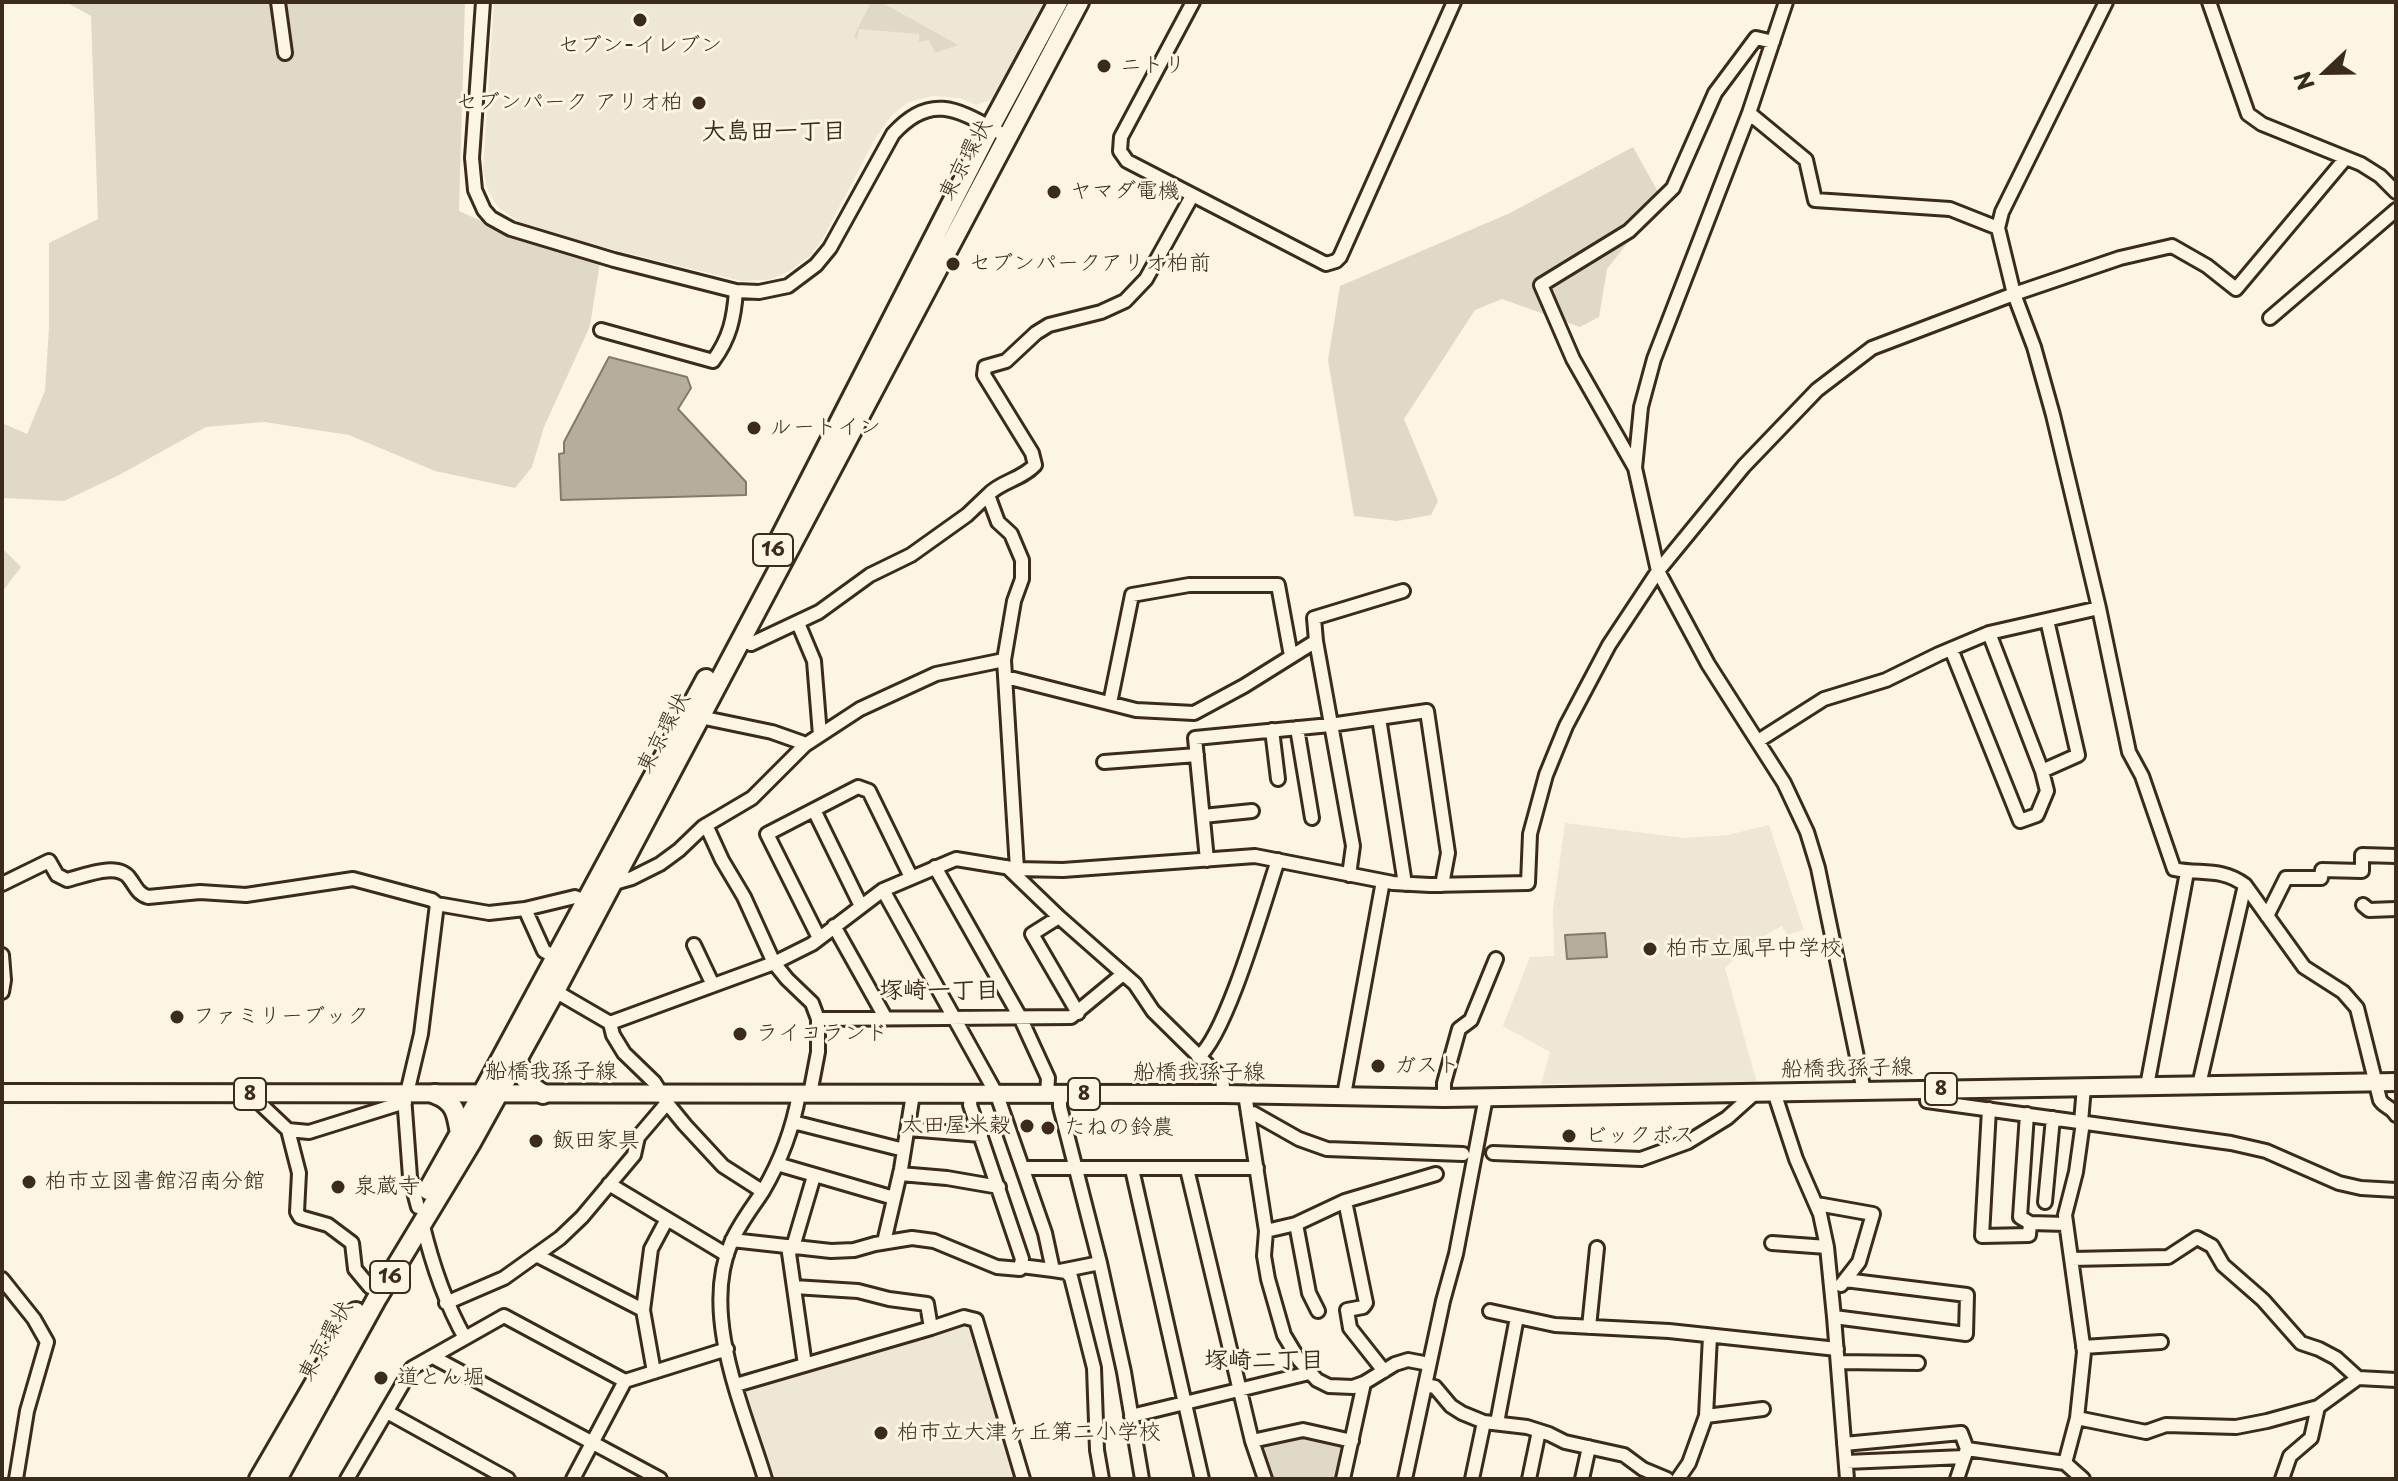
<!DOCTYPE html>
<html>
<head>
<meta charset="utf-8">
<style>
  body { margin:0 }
  #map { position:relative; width:2398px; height:1481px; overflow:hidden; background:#fcf5e5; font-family:"Playpen Sans",sans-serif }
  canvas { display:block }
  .frame { position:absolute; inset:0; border:4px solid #3b2a1e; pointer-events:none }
  .north { position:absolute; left:2286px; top:32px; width:80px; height:80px; -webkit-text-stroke:6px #fcf5e5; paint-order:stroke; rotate:248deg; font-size:22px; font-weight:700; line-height:32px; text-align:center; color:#3b2a1e }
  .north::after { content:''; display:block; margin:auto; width:28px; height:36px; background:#3b2a1e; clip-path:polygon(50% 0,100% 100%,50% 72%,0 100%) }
</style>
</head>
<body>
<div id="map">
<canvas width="2398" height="1481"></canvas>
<div class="frame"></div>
<div class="north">N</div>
</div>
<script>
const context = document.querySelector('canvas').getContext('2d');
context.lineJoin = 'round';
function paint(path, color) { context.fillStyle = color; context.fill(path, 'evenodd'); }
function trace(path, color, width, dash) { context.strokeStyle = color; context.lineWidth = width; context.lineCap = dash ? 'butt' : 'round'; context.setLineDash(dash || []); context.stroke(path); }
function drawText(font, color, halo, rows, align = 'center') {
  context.font = font + ' "Playpen Sans","Klee One",sans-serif'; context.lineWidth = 6; context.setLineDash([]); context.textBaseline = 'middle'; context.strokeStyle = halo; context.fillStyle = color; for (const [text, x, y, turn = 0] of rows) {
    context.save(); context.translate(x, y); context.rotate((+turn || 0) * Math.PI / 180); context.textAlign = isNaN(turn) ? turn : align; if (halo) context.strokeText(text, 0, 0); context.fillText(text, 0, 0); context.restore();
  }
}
const built = new Path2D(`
  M 494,2 L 1047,2 L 994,99 L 976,105 L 960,98 L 932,96 L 907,103 L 891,116 L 876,137 L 822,240 L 810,256 L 788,272 L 768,280 L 741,281 L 566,238 L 517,221 L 498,207 L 488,191 L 483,170 Z
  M 1565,823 L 1684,838 L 1728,835 L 1769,825 L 1804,930 L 1787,935 L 1782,926 L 1755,941 L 1725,968 L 1757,1083 L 1541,1084 L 1550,1052 L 1503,1026 L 1530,957 L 1554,956 L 1553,910 Z
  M 964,1323 L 972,1328 L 1017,1479 L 773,1479 L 745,1387 Z`);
const green = new Path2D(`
  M 66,2 L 465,2 L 459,211 L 519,238 L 600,262 L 590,326 L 544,427 L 532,467 L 515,488 L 435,471 L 349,435 L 264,422 L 206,427 L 119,475 L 64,501 L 2,498 L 2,423 L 27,434 L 45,391 L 49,328 L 49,243 L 98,219 L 91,16 Z
  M 871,2 L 881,2 L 958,45 L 935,53 L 929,40 L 919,42 L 919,34 L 859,29 L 857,39 L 855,38 L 854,36 Z
  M 1633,147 L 1662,199 L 1607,269 L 1599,317 L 1580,327 L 1502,299 L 1475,310 L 1404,419 L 1438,501 L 1431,515 L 1397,521 L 1354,516 L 1328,360 L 1340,286 L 1510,213 Z
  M 2,548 L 21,567 L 2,592 Z
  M 1303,1432 L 1346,1442 L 1337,1479 L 1274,1479 L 1260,1444 Z`);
const water = new Path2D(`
  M 609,357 L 687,377 L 691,388 L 678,409 L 746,482 L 746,495 L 561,500 L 559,454 L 564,453 L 564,442 Z
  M 1605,933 L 1607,957 L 1567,959 L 1565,935 Z`);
const minor = new Path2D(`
  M 278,2 L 285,53
  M 483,2 L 472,158 L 475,190 L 484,210 L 491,218 L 511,229 L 614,260 L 736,291 L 759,292 L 788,286 L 816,265 L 830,248 L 893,134 C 933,89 963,113 1006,136
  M 1193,2 L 1121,137 L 1120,151 L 1127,161 L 1326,264 L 1336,261 L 1340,257 L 1454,2
  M 1786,2 L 1749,113 L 1654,359 L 1641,407 L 1635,468 L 1658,571 L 1708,664 L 1784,783 L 1807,832 L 1818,868 L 1864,1091
  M 2106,2 L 2002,212 L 1998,228 L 2014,294 L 2120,258 L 2172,246 L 2207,266 L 2236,289 L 2345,159
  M 2209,2 L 2248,114 L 2262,124 L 2361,164 L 2380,176 L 2396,192
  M 1749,113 L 1806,160 L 1815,200 L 1950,209 L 1998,228
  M 2270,318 L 2396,210
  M 601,330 L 713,361 C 730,338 734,318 736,291
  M 1635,468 L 1573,359 L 1541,285 L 1629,231 L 1673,188 L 1715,93 L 1756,38 L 1773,42
  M 798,623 L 814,661 L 820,735
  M 1989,633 L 2042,771
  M 741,638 L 751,644 L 819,612 L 870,575 L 911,555 L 967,515 L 988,495
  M 1951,649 L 2020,821 L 2037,815 L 2047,791 L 2042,771 L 2078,755 L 2047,620
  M 1006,677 L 1136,710 L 1194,713 L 1244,686 L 1316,641
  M 1110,703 L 1132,595 L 1189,585 L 1278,585 L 1291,656
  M 700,717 L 772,732 L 806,744
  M 1379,718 L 1405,884
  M 1297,728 L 1312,818
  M 1272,730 L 1278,779
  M 1758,741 L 1824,699 L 1886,680 L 1939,654 L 1989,633 L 2099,608
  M 1104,762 L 1197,755
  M 814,810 L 861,906
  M 1203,816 L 1252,811
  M 706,825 L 722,860 L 744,897 L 774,963 L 787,979 L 812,1003 L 818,1019 L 818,1052 L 810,1094
  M 1207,860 L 1195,738 L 1330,725 L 1427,711 L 1448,853 L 1442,885
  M 935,867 L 1020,1017 L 1048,1078 L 1047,1095
  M 1007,867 L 1059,917 L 1135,984 L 1153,1011 L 1222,1079 L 1224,1094
  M 1017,869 L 1004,660 L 1014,601 L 1022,579 L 1022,560 L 1011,534 L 998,522 L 988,495 C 1001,481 1021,480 1035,465 L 1032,453 L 984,375 L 985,367 L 1006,361 L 1036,333 L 1049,325 L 1101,312 L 1125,301 L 1146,279 L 1192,196
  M 1349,875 L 1353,846 L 1316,641 L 1314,618 L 1403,591
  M 2,884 L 49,861 L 57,875 L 67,880 C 84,876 118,861 130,879 C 136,887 138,894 148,897 L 200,892 L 246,895 L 353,879 L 432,900 L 437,904 L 489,913 L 525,909 L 544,951 L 555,957
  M 611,884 L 632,878 L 660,864 L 679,850 L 703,827 L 752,798 L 805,745 L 860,709 L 936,674 L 1004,660
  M 883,890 L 997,1095 L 1045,1233 L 1053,1270 L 1066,1272 L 1071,1277 L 1094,1368 L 1097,1450 L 1102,1479
  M 2363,905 L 2369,910 L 2396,909
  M 525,909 L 575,897 L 585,901
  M 2267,916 L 2286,878 L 2321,878 L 2322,870 L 2362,871 L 2362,855 L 2396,856
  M 1059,917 L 1032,934 L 1078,1013
  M 834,926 L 885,1017
  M 819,938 L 767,834 L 858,787 L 869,791 L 911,877
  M 694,945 L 713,985
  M 2,955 L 4,980 L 2,992
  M 555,991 L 610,1023 L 774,963 L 812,944 L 883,890 L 956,859 L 1017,869 L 1063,870 L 1255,856 L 1393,883 L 1430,885 L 1528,883 L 1530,834 L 1546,775 L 1566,726 L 1609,645 L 1658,571 L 1744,466 L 1817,390 L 1872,348 L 2014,294 L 2034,347 L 2053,415 L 2099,608 L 2129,752 L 2142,776 L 2174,869 C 2200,875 2221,867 2245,885 L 2304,967 L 2343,992 L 2357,1008 L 2380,1100 C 2384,1107 2392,1107 2396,1115
  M 818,1019 L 1071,1017 L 1123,974
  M 610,1023 L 613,1035 L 624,1053 L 654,1082 L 667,1103 L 685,1125 L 723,1166 L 762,1191
  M 1198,1057 C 1226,1037 1265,899 1278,860
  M 2199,1085 L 2245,885
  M 2147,1086 L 2187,872
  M 1927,1089 L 1927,1101 L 2231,1143 L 2266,1151 L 2339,1183 L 2361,1188 L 2396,1190
  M 1774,1092 L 1796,1159 L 1820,1214 L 1827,1247 L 1834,1317 L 1847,1479
  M 407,1093 L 421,1034 L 437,904
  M 250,1094 L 288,1130 L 299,1173 L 297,1212 L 300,1217 L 328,1225 L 352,1243 L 355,1269 L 370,1287
  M 1245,1094 L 1266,1231 L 1264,1256 L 1268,1279 L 1284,1335 L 1299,1360 L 1317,1380 L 1329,1386 L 1353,1387 L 1364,1383 L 1395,1364 L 1408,1360 L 1429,1364
  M 1060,1095 L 1060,1107 L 1100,1263 L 1124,1372 L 1142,1479
  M 1344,1095 L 1383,881
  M 404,1096 L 410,1177 L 418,1207
  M 1444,1098 L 1444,1083 L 1459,1029 L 1471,1020 L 1496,959
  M 1989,1109 L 1982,1236 L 2029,1235 L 2030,1223 L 2066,1224
  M 1248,1114 L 1253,1113 L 1299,1139 L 1327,1149 L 1463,1154
  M 2027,1114 L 2020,1217 L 2030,1223
  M 793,1122 L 904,1150
  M 2081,1122 L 2084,1087
  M 908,1129 L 981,1135
  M 288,1130 L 309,1132 L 405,1102
  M 1493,1153 L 1641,1159 L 1688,1142 L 1727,1118 L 1756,1092
  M 777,1164 L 894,1198
  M 1024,1168 L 1257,1168
  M 1132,1169 L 1202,1479
  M 1187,1169 L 1252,1441 L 1265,1479
  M 900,1174 L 947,1178 L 999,1187
  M 609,1184 L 727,1255
  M 1345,1201 L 1366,1303 L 1363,1307 L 1347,1310 L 1350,1328 L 1384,1371
  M 2045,1202 L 2053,1118
  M 1817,1204 L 1873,1214 L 1859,1262 L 1841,1285
  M 422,1222 C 432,1264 444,1301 465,1338
  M 1296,1224 L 1309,1293 L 1318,1311
  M 1266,1231 L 1296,1224 L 1345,1201 L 1436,1174
  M 732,1240 L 831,1251 L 854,1250 L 875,1244 L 912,1238 L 934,1241 L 997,1267 L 1020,1269 L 1022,1259 L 970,1105 L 971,1095
  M 884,1242 L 901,1169 L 913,1094
  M 1772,1243 L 1827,1247
  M 788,1246 L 805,1365
  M 793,1247 L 814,1176
  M 536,1255 L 643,1310
  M 2071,1259 L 2168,1257 L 2197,1238 L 2212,1246 L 2223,1265 L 2263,1300 L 2301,1343 L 2319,1349 L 2336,1358 L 2358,1378
  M 1021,1266 L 1053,1270
  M 1060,1271 L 1100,1263
  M 2,1279 L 34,1319 L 47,1342 L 27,1411 L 16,1479
  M 446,1303 L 504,1278 L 560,1238 L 582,1217 L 634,1155 L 638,1137 L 667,1103
  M 1490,1311 L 1555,1325 L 1669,1331 L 1837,1349
  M 1834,1317 L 1966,1334 L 1967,1295 L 1845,1280
  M 1589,1327 L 1597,1248
  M 931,1328 L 964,1317 L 976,1320 L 1023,1479
  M 2083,1347 L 2161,1342
  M 433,1357 L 660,1479
  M 1838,1362 L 1918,1363
  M 654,1372 L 643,1310 L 651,1249 L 667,1219
  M 736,1385 L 931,1328 L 927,1304 L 889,1299 L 858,1291 L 794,1287
  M 1425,1385 L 1435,1387 L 1451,1406 L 1462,1413 L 1484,1422 L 1527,1427 L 1549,1434 L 1565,1442 L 1624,1455 L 1643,1469 L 1667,1479
  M 387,1412 L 508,1479
  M 1131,1416 L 1309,1373
  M 1706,1416 L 1763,1409
  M 2077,1418 L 2146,1432 L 2166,1425 L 2236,1427 L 2267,1421 L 2318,1407 L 2358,1378 L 2396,1380
  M 1497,1423 L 1517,1317
  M 1252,1441 L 1303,1430 L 1352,1441
  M 1844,1444 L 1961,1433 L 1967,1449
  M 1846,1462 L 1964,1457
  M 2065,1463 L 2077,1418 L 2084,1352 L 2065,1215 L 2076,1172 L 2083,1122
  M 347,1479 L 412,1368 L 504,1316 L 625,1381
  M 573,1479 L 625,1381 L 727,1349
  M 765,1479 C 744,1409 700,1315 731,1243 C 739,1224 752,1208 763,1191 C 780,1162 793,1128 799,1094
  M 1343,1479 L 1364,1383
  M 1405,1479 L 1443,1301 L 1456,1254 L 1486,1097
  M 1472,1479 L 1484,1422
  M 1529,1479 L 1539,1431
  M 1582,1479 L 1589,1447
  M 1678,1479 L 1689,1463 L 1706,1416 L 1710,1336
  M 1957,1479 L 1967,1449 L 2065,1463 L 2083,1479
  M 2282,1479 L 2290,1456 L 2311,1438 L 2318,1407`);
const major = new Path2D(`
  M 2,1093 L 1224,1094 L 1444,1098 L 2396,1082`);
const highway = new Path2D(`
  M 774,550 L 990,128 L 1058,2
  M 517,1057 C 522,1076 526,1084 543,1094
  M 435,1094 C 455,1101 457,1114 460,1134
  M 428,1190 L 482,1094 L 706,679
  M 259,1479 L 356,1312
  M 277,1479 L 377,1298 L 472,1141 L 555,991 L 1079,2`);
const markers = [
  [640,20,8,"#3b2a1e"],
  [1104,66,8,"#3b2a1e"],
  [699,103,8,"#3b2a1e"],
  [1054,192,8,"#3b2a1e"],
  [953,264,8,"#3b2a1e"],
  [754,428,8,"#3b2a1e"],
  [1650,949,8,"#3b2a1e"],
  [177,1017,8,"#3b2a1e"],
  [740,1034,8,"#3b2a1e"],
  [1378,1066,8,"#3b2a1e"],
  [1027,1126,8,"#3b2a1e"],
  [1048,1128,8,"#3b2a1e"],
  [1569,1136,8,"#3b2a1e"],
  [536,1141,8,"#3b2a1e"],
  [29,1182,8,"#3b2a1e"],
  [338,1187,8,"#3b2a1e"],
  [381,1378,8,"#3b2a1e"],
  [881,1433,8,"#3b2a1e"]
];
const shields = [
  [773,550,40],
  [1941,1089,32],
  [250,1094,32],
  [1084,1094,32],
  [390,1277,40]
];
const shieldNames = [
  ["16",773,550],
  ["8",1941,1089],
  ["8",250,1094],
  ["8",1084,1094],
  ["16",390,1277]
];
const poiNames = [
  ["セブン-イレブン",640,46,"center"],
  ["ニトリ",1120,66],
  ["セブンパーク アリオ柏",683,103,"right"],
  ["ヤマダ電機",1070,192],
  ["セブンパークアリオ柏前",969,264],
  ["ルートイン",770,428],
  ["柏市立風早中学校",1666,949],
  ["ファミリーブック",193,1017],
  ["ライコランド",756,1034],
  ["ガスト",1394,1066],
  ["太田屋米穀",1011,1126,"right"],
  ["たねの鈴農",1064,1128],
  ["ビックボス",1585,1136],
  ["飯田家具",552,1141],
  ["柏市立図書館沼南分館",45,1182],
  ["泉蔵寺",354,1187],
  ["道とん堀",397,1378],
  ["柏市立大津ヶ丘第二小学校",897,1433]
];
const streetNames = [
  ["東京環状",966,160,-62],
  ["東京環状",664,733,-62],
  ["船橋我孫子線",1847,1069,-1],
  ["船橋我孫子線",551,1072],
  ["船橋我孫子線",1199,1073],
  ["東京環状",326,1341,-61]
];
const neighbourhoodNames = [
  ["大島田一丁目",774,132],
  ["塚崎一丁目",939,991],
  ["塚崎二丁目",1264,1361]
];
paint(built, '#eee6d6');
paint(green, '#e0d8c8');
paint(water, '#b7ad9e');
trace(water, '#85796b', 2);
trace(minor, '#3b2a1e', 18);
trace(major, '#3b2a1e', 22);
trace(highway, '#3b2a1e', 24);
trace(minor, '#fcf5e5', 12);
trace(major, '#fcf5e5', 16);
trace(highway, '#fcf5e5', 18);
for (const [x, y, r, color] of markers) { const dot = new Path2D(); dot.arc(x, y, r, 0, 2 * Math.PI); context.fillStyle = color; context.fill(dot); trace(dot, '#fcf5e5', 3); }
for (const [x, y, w] of shields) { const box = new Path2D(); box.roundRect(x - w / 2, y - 16, w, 32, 6); context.fillStyle = '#fcf5e5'; context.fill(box); trace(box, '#3b2a1e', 2); }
drawText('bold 20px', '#3b2a1e', null, shieldNames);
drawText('22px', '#3b2a1e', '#fcf5e5', poiNames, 'left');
drawText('22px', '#3b2a1e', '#fcf5e5', streetNames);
drawText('bold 24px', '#3b2a1e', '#fcf5e5', neighbourhoodNames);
</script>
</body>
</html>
